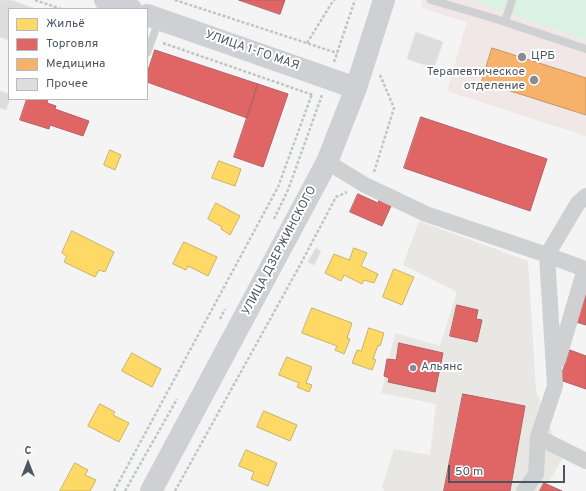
<!DOCTYPE html>
<html>
<head>
<meta charset="utf-8">
<style>
  body { margin:0 }
  #map { position:relative; width:586px; height:491px; overflow:hidden; background:#f4f4f4; font-family:Overpass,sans-serif }
  canvas { display:block }
  .legend { position:absolute; left:8px; top:8px; width:140px; height:92px; box-sizing:border-box; background:#fff; border:1px solid #b7bbc0; margin:0; padding:5px 7px; list-style:none; font-size:12px; color:#4a5661 }
  .legend li { display:flex; align-items:center; gap:8px; height:20px }
  .legend b { width:20px; border:1px solid #b7bbc0 }
  .north { position:absolute; left:8px; top:443px; width:40px; height:40px; -webkit-text-stroke:3px #fff; paint-order:stroke; rotate:0deg; font-size:11px; font-weight:700; line-height:16px; text-align:center; color:#4a5661 }
  .north::after { content:''; display:block; margin:auto; width:14px; height:18px; background:#4a5661; clip-path:polygon(50% 0,100% 100%,50% 72%,0 100%) }
  .scale { position:absolute; left:448px; top:465px; width:117px; height:18px; box-sizing:border-box; border:2px solid #4a5661; border-top:0; padding-left:5px; font-size:12px; line-height:14px; white-space:nowrap; color:#4a5661; -webkit-text-stroke:3px #fff; paint-order:stroke }
</style>
</head>
<body>
<div id="map">
<canvas width="586" height="491"></canvas>
<ul class="legend">
<li><b style="height:11px;background:#ffd966"></b>Жильё</li>
<li><b style="height:11px;background:#e06666"></b>Торговля</li>
<li><b style="height:11px;background:#f6b26b"></b>Медицина</li>
<li><b style="height:11px;background:#ddddde"></b>Прочее</li>
</ul>
<div class="north">С</div>
<div class="scale">50 m</div>
</div>
<script>
const context = document.querySelector('canvas').getContext('2d');
context.lineJoin = 'round';
function paint(path, color) { context.fillStyle = color; context.fill(path, 'evenodd'); }
function trace(path, color, width, dash) { context.strokeStyle = color; context.lineWidth = width; context.lineCap = dash ? 'butt' : 'round'; context.setLineDash(dash || []); context.stroke(path); }
function drawText(font, color, halo, rows, align = 'center') {
  context.font = font + ' Overpass,sans-serif'; context.lineWidth = 4; context.setLineDash([]); context.textBaseline = 'middle'; context.strokeStyle = halo; context.fillStyle = color; for (const [text, x, y, turn = 0] of rows) {
    context.save(); context.translate(x, y); context.rotate((+turn || 0) * Math.PI / 180); context.textAlign = isNaN(turn) ? turn : align; if (halo) context.strokeText(text, 0, 0); context.fillText(text, 0, 0); context.restore();
  }
}
const commercial = new Path2D(`
  M 419,221 L 528,261 L 536,390 L 562,459 L 544,491 L 384,491 L 382,487 L 394,449 L 430,455 L 436,404 L 381,393 L 395,333 L 440,346 L 457,292 L 403,265 Z`);
const medical = new Path2D(`
  M 423,0 L 586,0 L 586,136 L 447,91 L 467,22 L 421,8 Z`);
const green = new Path2D(`
  M 470,0 L 586,0 L 586,40 L 476,2 Z`);
const homes = new Path2D(`
  M 110,150 L 121,155 L 115,170 L 104,165 Z
  M 219,161 L 241,169 L 235,186 L 212,178 Z
  M 216,203 L 240,216 L 230,235 L 221,229 L 222,227 L 208,219 Z
  M 72,231 L 114,252 L 105,272 L 99,270 L 95,277 L 64,262 L 67,256 L 62,253 Z
  M 184,242 L 217,257 L 208,276 L 188,266 L 186,270 L 173,264 Z
  M 354,248 L 367,253 L 361,266 L 378,274 L 374,283 L 364,280 L 362,284 L 344,275 L 341,281 L 325,273 L 334,254 L 349,260 Z
  M 394,269 L 414,277 L 402,305 L 383,297 Z
  M 312,308 L 352,323 L 347,338 L 350,339 L 344,354 L 335,350 L 337,346 L 302,333 Z
  M 369,328 L 384,333 L 380,346 L 378,345 L 373,359 L 376,360 L 372,370 L 352,363 L 357,350 L 361,351 Z
  M 132,353 L 161,369 L 152,387 L 122,371 Z
  M 287,357 L 312,367 L 306,383 L 312,385 L 309,392 L 297,387 L 299,383 L 279,375 Z
  M 100,404 L 115,412 L 113,415 L 129,423 L 119,442 L 88,426 Z
  M 264,411 L 297,425 L 290,441 L 257,427 Z
  M 246,450 L 277,463 L 268,486 L 251,479 L 254,472 L 239,466 Z
  M 75,463 L 88,470 L 85,475 L 96,480 L 90,491 L 60,491 Z`);
const shops = new Path2D(`
  M 239,0 L 285,0 L 280,14 Z
  M 155,50 L 258,84 L 247,118 L 147,82 L 147,74 Z
  M 258,84 L 288,94 L 263,167 L 234,157 Z
  M 27,99 L 48,99 L 47,103 L 56,106 L 55,109 L 89,121 L 83,136 L 50,125 L 49,129 L 20,120 Z
  M 421,117 L 547,159 L 530,211 L 404,168 Z
  M 358,194 L 378,203 L 379,200 L 391,206 L 382,226 L 350,212 Z
  M 586,288 L 586,325 L 576,322 Z
  M 457,305 L 478,310 L 476,319 L 482,320 L 477,342 L 450,336 Z
  M 399,343 L 443,353 L 435,392 L 388,382 L 389,378 L 384,376 L 387,359 L 396,360 Z
  M 570,350 L 586,356 L 586,389 L 560,380 Z
  M 463,394 L 525,406 L 510,491 L 444,491 Z
  M 544,483 L 562,491 L 540,491 Z`);
const health = new Path2D(`
  M 492,48 L 586,78 L 586,115 L 482,82 Z`);
const building = new Path2D(`
  M 0,0 L 11,0 L 33,8 L 32,9 L 9,9 L 9,40 L 0,37 Z
  M 416,32 L 443,42 L 434,68 L 407,59 Z
  M 0,91 L 9,94 L 9,99 L 10,99 L 6,110 L 0,108 Z
  M 316,248 L 321,251 L 314,265 L 308,262 Z`);
const path = new Path2D(`
  M 35,0 L 61,9
  M 175,0 L 337,53
  M 163,43 L 313,95
  M 307,43 L 333,1 L 335,0
  M 334,62 L 355,0
  M 374,172 L 394,108 L 380,75
  M 274,219 L 288,190 L 322,95
  M 220,319 L 225,309
  M 114,491 L 278,187 L 312,94
  M 125,491 L 177,399
  M 175,491 L 299,267 L 336,197 L 347,192`);
const lane = new Path2D(`
  M 431,0 L 493,18 L 586,49
  M 505,22 L 512,0
  M 147,53 L 159,20`);
const street = new Path2D(`
  M 327,162 L 365,185 L 426,214 L 547,255 L 555,386 L 538,437 L 586,461
  M 558,360 L 585,269 L 547,255 L 578,203 L 586,196
  M 524,491 L 536,474 L 538,437`);
const secondary = new Path2D(`
  M 105,0 L 131,9
  M 147,15 L 356,88
  M 151,491 L 327,162 L 356,88 L 384,0`);
const markers = [
  [522,57,5,"#868d94"],
  [534,80,5,"#868d94"],
  [413,368,4,"#868d94"]
];
const streetNames = [
  ["УЛИЦА 1-ГО МАЯ",252,51,19],
  ["УЛИЦА ДЗЕРЖИНСКОГО",280,251,-62]
];
const poiNames = [
  ["ЦРБ",531,57],
  ["Терапевтическое",525,73,"right"],
  ["отделение",525,87,"right"],
  ["Альянс",421,368]
];
paint(commercial, '#e8e7e3');
paint(medical, '#f1e7e6');
paint(green, '#d9f2e3');
paint(homes, '#ffd966');
trace(homes, '#c9b264', 1);
paint(shops, '#e06666');
trace(shops, '#b36164', 1);
paint(health, '#f6b26b');
trace(health, '#c29668', 1);
paint(building, '#ddddde');
trace(building, '#e5e6e7', 1);
trace(path, '#bcc7c4', 2.5, [3, 2]);
trace(lane, '#ced0d2', 8);
trace(street, '#ced0d2', 16);
trace(secondary, '#ced0d4', 22);
for (const [x, y, r, color] of markers) { const dot = new Path2D(); dot.arc(x, y, r, 0, 2 * Math.PI); context.fillStyle = color; context.fill(dot); trace(dot, '#fff', 1.5); }
drawText('12px', '#4a5661', '#fff', streetNames);
drawText('12px', '#4a5661', '#fff', poiNames, 'left');
</script>
</body>
</html>
